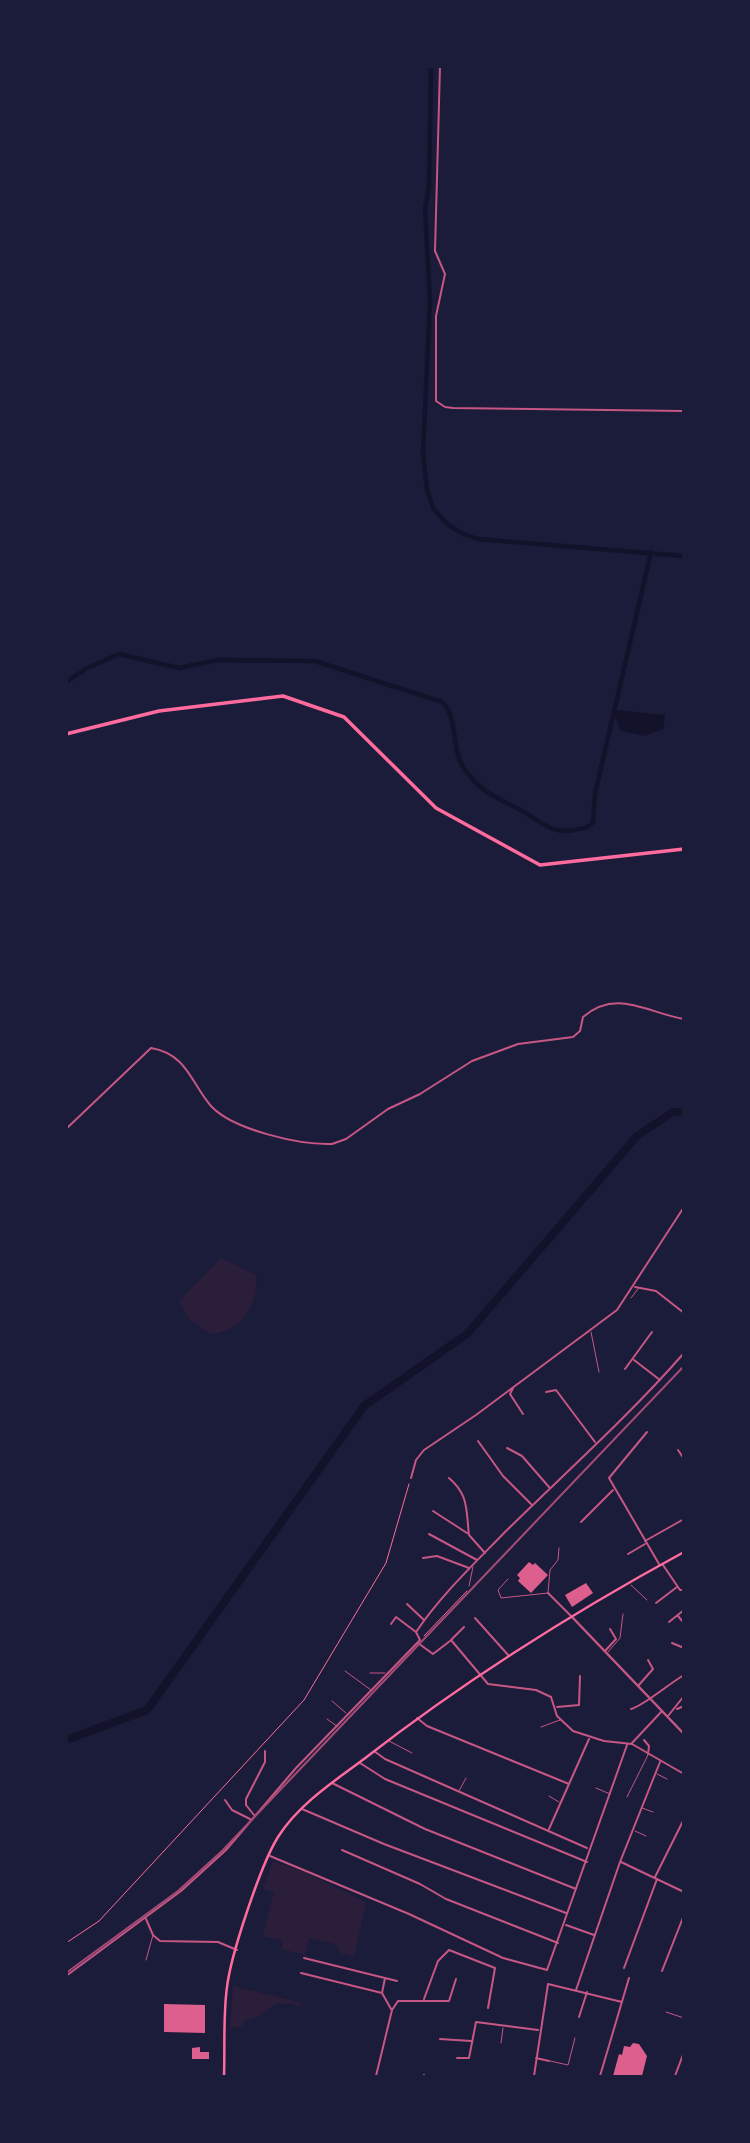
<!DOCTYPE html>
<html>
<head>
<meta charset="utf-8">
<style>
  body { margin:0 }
  #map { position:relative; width:750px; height:2143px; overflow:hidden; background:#1b1b3a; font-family:"PT Sans Narrow",sans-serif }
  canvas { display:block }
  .frame { position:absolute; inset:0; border:68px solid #1b1b3a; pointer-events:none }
</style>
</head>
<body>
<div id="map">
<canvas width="750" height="2143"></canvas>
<div class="frame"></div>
</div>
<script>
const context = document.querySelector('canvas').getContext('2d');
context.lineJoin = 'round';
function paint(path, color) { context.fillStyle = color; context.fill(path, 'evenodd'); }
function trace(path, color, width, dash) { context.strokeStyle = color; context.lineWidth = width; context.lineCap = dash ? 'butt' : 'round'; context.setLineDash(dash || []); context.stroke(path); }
const green = new Path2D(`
  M 221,1258 L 256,1275 C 259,1305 241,1332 210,1334 L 188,1318 L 179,1301 Z
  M 273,1861 L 305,1872 L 366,1902 L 354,1957 L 340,1953 L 335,1944 L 309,1938 L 305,1955 L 281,1949 L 283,1941 L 263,1936 L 274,1892 L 263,1889 Z
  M 233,1986 L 303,2003 L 302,2006 C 260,1997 277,2016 245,2020 L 242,2026 L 230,2029 Z`);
const water = new Path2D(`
  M 617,710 L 665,715 L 663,729 L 645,736 L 621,731 L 614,714 Z`);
const canal = new Path2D(`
  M 431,66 L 429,187 L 425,209 L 430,301 L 423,452 L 427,490 L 433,508 L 447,524 L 461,533 L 478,539 L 684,556
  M 66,682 L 87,668 L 119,654 L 179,668 L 218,660 L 315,661 L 442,702 C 458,716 451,747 463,767 C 477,789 494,797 517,808 C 538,818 549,835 574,830 C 582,828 588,829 593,822 L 595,794 L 651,552`);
const river = new Path2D(`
  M 66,1740 L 147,1710 L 364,1406 L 467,1334 L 637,1136 L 673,1112 L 684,1112`);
const building = new Path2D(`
  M 529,1562 L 533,1565 L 535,1563 L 548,1575 L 531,1593 L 518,1581 L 520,1578 L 517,1575 Z
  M 586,1583 L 593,1593 L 572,1607 L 565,1595 Z
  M 164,2004 L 205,2005 L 205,2033 L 164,2032 Z
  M 633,2043 L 639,2044 L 647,2056 L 642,2076 L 613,2076 L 619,2054 L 622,2055 L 624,2046 L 630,2047 Z
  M 200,2047 L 200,2052 L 209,2052 L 209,2059 L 192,2059 L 192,2048 Z`);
const path = new Path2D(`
  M 424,1636 L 467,1591
  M 66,1943 L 99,1921 L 304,1700 L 386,1563 L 409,1484`);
const service = new Path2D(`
  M 631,1298 L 638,1289
  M 591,1332 L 599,1372
  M 508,1579 L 498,1590 L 501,1598 L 548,1593 L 550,1570 L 558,1560 L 559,1548
  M 631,1585 L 647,1600
  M 469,1586 L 473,1567
  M 608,1652 L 620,1638 L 623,1614
  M 345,1671 L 371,1690
  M 370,1673 L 385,1673
  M 332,1701 L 346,1713
  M 327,1719 L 338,1727
  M 541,1727 L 560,1720
  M 389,1741 L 412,1753
  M 657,1774 L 667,1779
  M 596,1788 L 610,1794
  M 459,1791 L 466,1778
  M 549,1796 L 559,1802
  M 627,1797 L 648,1755
  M 642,1808 L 653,1812
  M 635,1831 L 646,1836
  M 146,1960 L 153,1935
  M 666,2012 L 684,2018
  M 501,2043 L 503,2028
  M 550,2061 L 568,2065 L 575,2038`);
const minor = new Path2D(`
  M 440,66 L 435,251 L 445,274 L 436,316 L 436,401 L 445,407 L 453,408 L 684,411
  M 66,1129 L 151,1048 C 187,1054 191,1083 211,1106 C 233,1130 300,1145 332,1144 L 346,1139 L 388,1109 L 420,1094 L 472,1061 L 518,1044 L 573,1037 L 580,1031 L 583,1017 C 617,988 647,1013 684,1019
  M 635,1287 L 656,1291 L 684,1313
  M 634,1360 L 660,1380
  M 625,1369 L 652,1332
  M 513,1388 L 510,1394 L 523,1414
  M 546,1392 L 556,1390 L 595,1442
  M 647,1432 L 609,1478 L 659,1564
  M 478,1441 L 503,1476 L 531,1504
  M 507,1448 L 522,1456 L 549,1487
  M 678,1450 L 684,1459
  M 411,1478 L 416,1460 L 424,1450 L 476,1415 L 617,1310 L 684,1207
  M 449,1478 C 469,1495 466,1510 469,1535 L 485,1553
  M 433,1511 L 467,1533
  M 581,1522 L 613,1490
  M 429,1534 L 477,1560
  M 645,1541 L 684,1519
  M 628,1554 L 645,1544
  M 423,1558 L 437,1556 L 469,1568
  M 663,1565 L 680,1590 L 684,1590
  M 548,1593 L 572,1617
  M 656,1603 L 677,1587
  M 407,1604 L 424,1620
  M 678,1616 L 684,1623
  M 475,1618 L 509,1656
  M 669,1622 L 684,1610
  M 391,1624 L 396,1617 L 416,1632
  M 464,1627 L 451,1640 L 488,1684 L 536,1690 L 551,1697 L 557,1716 L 573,1731 L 604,1741 L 632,1744 L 684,1774
  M 418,1643 L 433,1654 L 450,1641
  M 672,1643 L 684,1648
  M 605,1651 L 616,1639 L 610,1629
  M 638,1686 L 653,1669 L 648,1660
  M 557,1707 L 579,1705 L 580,1676
  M 631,1709 C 642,1707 670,1683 684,1675
  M 677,1709 L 684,1706
  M 668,1716 L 684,1696
  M 417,1718 L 427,1726 L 569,1784
  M 644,1740 L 649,1746 L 648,1754
  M 632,1743 L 662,1711
  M 374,1751 L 385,1759 L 587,1848
  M 360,1763 L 385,1779 L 587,1862
  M 332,1783 L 425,1829 L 576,1889
  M 225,1800 L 232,1810 L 250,1819
  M 302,1809 L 384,1844 L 566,1913
  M 254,1815 L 246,1805 L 246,1799 L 265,1762 L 265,1751
  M 549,1829 L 589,1739
  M 342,1850 L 420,1884 L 446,1899 L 558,1943
  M 270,1856 L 409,1914 L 503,1958 L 547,1970 L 627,1745
  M 621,1862 L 684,1892
  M 655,1877 L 684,1819
  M 146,1919 L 153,1935 L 160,1941 L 218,1942 L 237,1950
  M 566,1925 L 594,1935
  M 304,1958 L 397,1981
  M 624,1968 L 657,1879
  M 662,1971 L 684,1915
  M 301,1973 L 382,1993
  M 66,1976 L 181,1891 L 226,1850 L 296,1768 L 420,1640 L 416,1632 C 441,1595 474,1564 505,1532 C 565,1473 628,1417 684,1353
  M 385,1978 L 382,1993 L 391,2009
  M 576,1990 L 620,1862 L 660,1762
  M 424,1999 L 438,1961 L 449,1950 L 495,1968 L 488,2008
  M 579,2017 L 587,1992
  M 440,2039 L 471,2041
  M 457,2058 L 469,2058 L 476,2022 L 538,2030
  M 536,2058 L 549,2061
  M 376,2076 L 392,2010 L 398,2001 L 449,2001 L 456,1979
  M 423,2076 L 424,2075
  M 534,2076 L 548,1984 L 622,2002
  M 600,2076 L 629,1978
  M 675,2076 L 684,2052`);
const tertiary = new Path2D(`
  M 573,1618 L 684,1734`);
const secondary = new Path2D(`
  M 224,2076 C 225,2047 223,2016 227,1987 C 231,1954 261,1864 278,1837 C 298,1805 334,1781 364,1759 C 464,1681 572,1613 684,1552`);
const primary = new Path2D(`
  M 66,734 L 159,711 L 283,696 L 344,717 L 436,808 L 540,865 L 684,849`);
const rail = new Path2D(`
  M 66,1973 L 178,1891 L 222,1851 L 684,1366`);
paint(green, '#2a1e3b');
paint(water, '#12122b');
trace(canal, '#12122b', 4.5);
trace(river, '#12122b', 8);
paint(building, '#dd5f8e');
trace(path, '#ff6b9d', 1);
trace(service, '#c65784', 1);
trace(minor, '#c65784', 2);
trace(tertiary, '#c65784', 2.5);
trace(secondary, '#ff6b9d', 2.5);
trace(primary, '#ff6b9d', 3.5);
trace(rail, '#a44b75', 2);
</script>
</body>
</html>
